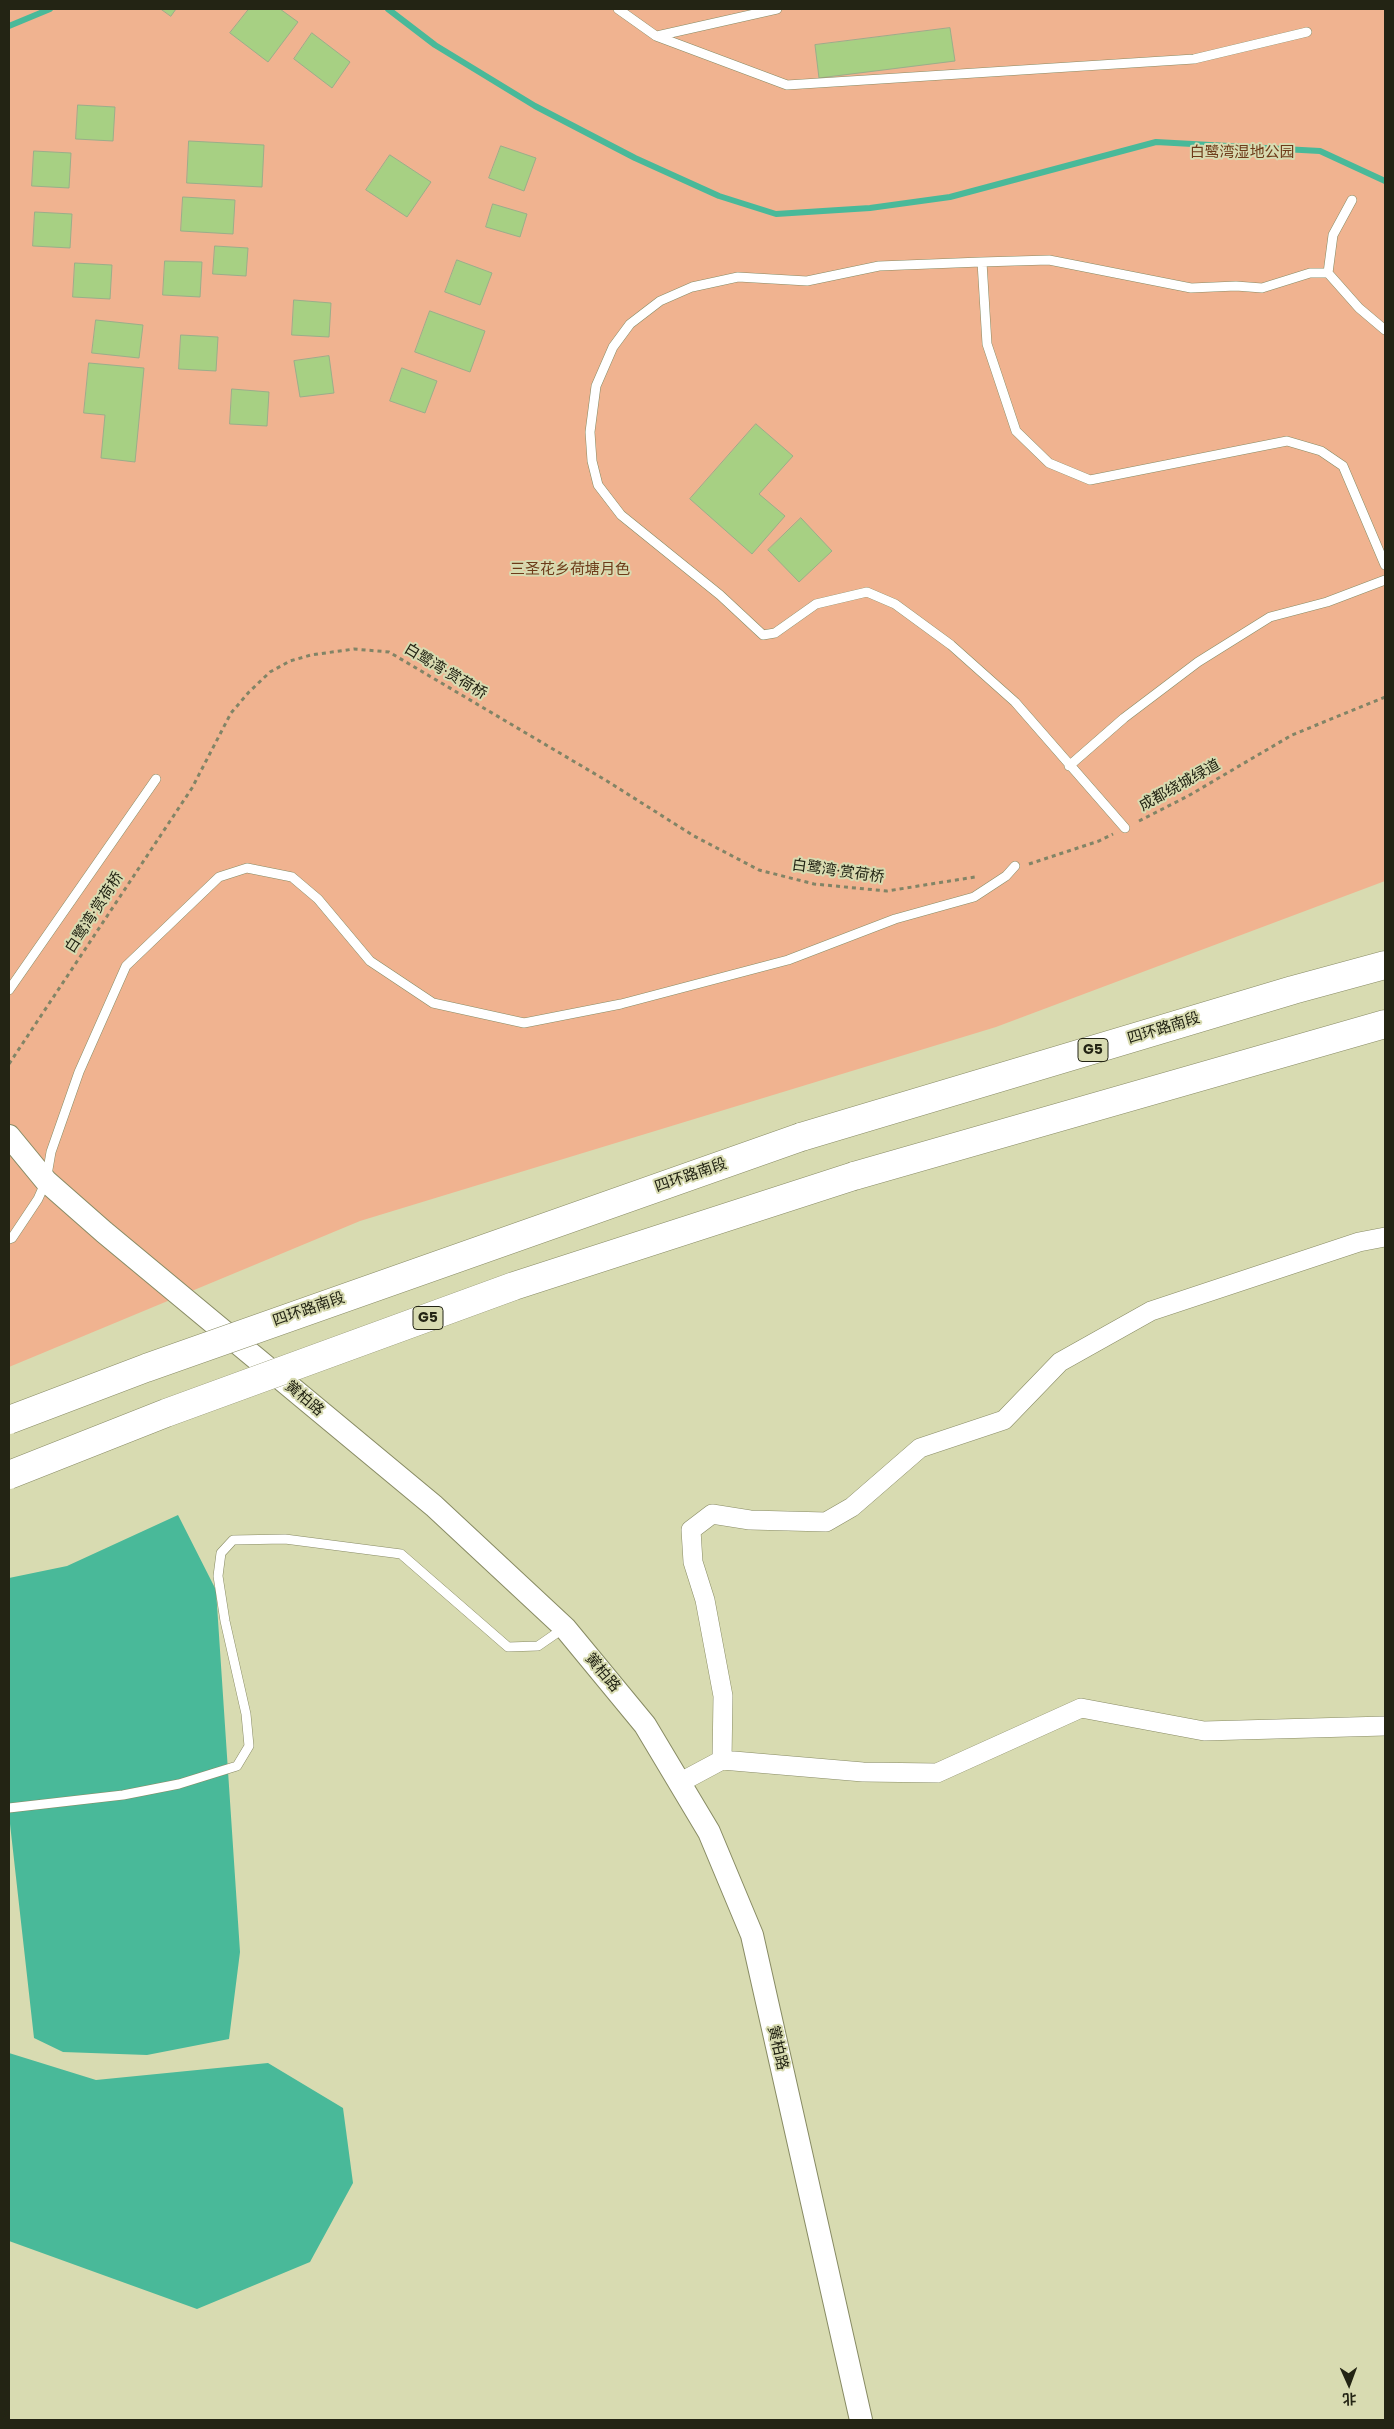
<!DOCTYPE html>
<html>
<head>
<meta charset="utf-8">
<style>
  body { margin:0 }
  #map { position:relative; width:1394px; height:2429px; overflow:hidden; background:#d8dbb1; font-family:Poppins,"Noto Sans SC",sans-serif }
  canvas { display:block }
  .frame { position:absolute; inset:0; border:10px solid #232414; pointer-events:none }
  .north { position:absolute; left:1324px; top:2359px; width:50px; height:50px; -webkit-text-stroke:4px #d8dbb1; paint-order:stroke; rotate:178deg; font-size:14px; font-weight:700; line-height:20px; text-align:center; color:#232414 }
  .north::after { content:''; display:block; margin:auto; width:18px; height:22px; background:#232414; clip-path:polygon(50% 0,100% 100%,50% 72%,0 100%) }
</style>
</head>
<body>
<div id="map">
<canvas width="1394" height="2429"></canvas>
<div class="frame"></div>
<div class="north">北</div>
</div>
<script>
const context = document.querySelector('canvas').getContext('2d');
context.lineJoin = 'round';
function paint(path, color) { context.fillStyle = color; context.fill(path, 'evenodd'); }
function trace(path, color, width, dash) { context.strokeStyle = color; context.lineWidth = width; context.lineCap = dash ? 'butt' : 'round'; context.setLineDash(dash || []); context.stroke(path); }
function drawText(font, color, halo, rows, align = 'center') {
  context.font = font + ' Poppins,"Noto Sans SC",sans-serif'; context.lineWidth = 4; context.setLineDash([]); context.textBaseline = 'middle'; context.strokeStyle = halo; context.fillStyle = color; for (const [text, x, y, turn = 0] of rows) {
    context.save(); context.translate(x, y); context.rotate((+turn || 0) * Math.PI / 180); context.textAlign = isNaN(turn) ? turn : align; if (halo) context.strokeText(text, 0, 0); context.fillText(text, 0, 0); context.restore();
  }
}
const green = new Path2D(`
  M 9,9 L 1385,9 L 1385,881 L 996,1027 L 360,1221 L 9,1367 Z`);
const water = new Path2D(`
  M 178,1515 L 216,1590 L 240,1952 L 229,2039 L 147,2055 L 63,2052 L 34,2038 L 9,1815 L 9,1578 L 67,1566 Z
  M 9,2053 L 96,2080 L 268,2063 L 343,2108 L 353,2183 L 310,2262 L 197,2309 L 9,2241 Z`);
const stream = new Path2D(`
  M 388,9 L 435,45 L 535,106 L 635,158 L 719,196 L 776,214 L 870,208 L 950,197 L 1156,142 L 1320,151 L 1385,181
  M 9,26 L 50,9`);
const building = new Path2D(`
  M 161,9 L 176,9 L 171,16 Z
  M 249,9 L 280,9 L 298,22 L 268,62 L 230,33 Z
  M 950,28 L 955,61 L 819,78 L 815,45 Z
  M 312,33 L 350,62 L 332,88 L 294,59 Z
  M 78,105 L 115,107 L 113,141 L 76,139 Z
  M 189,141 L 264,145 L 262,187 L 187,183 Z
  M 501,146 L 536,158 L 524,191 L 489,178 Z
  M 34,151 L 71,153 L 69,188 L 32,186 Z
  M 390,155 L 431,182 L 407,217 L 366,190 Z
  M 183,197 L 235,200 L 233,234 L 181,231 Z
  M 493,204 L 527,214 L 520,237 L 486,227 Z
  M 35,212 L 72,214 L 70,248 L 33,246 Z
  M 215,246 L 248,248 L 246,276 L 213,274 Z
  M 457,260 L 492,273 L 480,305 L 445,292 Z
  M 165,261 L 202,262 L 200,297 L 163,295 Z
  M 75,263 L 112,265 L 110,299 L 73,297 Z
  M 294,300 L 331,303 L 329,337 L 292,335 Z
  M 430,311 L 485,331 L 470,372 L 415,352 Z
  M 96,320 L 143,325 L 139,358 L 92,353 Z
  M 181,335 L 218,337 L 216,371 L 179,369 Z
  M 329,356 L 334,393 L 300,397 L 294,361 Z
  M 89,363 L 144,368 L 135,462 L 101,458 L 105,415 L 84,413 Z
  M 402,368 L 437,381 L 425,413 L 390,401 Z
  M 232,389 L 269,392 L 267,426 L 230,424 Z
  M 756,424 L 793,456 L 759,494 L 785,516 L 752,554 L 690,499 Z
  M 801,518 L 832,551 L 799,582 L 768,550 Z`);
const path = new Path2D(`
  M 1139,821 L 1188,796 L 1292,735 L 1385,697
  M 1029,864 L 1099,841 L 1113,834
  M 9,1064 L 192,788 L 231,713 L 249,692 L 270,672 L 290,661 L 311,655 L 354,649 L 389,652 L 607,781 L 694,836 L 759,870 L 814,884 L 887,891 L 975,877`);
const service = new Path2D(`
  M 618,9 L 656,36 L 787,85 L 1194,59 L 1307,32
  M 657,36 L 777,9
  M 1352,200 L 1333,235 L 1328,273 L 1359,308 L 1385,330
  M 982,262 L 987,344 L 1016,431 L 1049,463 L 1090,480 L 1287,441 L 1321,451 L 1343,466 L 1385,565
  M 1069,766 L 1124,718 L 1198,662 L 1270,617 L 1327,602 L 1385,580
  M 1125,828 L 1015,702 L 951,645 L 895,604 L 867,592 L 816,604 L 775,633 L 763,635 L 720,595 L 621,515 L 598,485 L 592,461 L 590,432 L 596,386 L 613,347 L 630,324 L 660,301 L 692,287 L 738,277 L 807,281 L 879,266 L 981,262 L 1049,260 L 1191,288 L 1236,286 L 1262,288 L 1310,273 L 1328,273
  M 9,990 L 156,779
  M 9,1239 L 12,1238 L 38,1199 L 46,1181 L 51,1152 L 79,1072 L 126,966 L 219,877 L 247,868 L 292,877 L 318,899 L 370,961 L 433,1003 L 524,1023 L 621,1004 L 788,960 L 895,919 L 974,897 L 1006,876 L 1015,866
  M 9,1808 L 123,1795 L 179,1784 L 237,1766 L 249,1746 L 246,1714 L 225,1621 L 218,1576 L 221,1553 L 233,1540 L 285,1539 L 401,1554 L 508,1647 L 538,1646 L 564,1628`);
const minor = new Path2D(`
  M 722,1760 L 723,1696 L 705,1600 L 693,1562 L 691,1530 L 712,1514 L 750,1520 L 826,1522 L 852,1507 L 920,1448 L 1004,1420 L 1060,1362 L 1151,1311 L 1359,1242 L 1385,1237
  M 679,1783 L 722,1760 L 863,1772 L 937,1773 L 1081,1708 L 1204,1731 L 1385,1726`);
const tertiary = new Path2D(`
  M 9,1136 L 46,1181 L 104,1232 L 434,1506 L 565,1628 L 645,1725 L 709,1832 L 752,1935 L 861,2420`);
const motorway = new Path2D(`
  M 801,1137 L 1293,990 L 1385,965
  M 854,1176 L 1385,1024`);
const motorwayBridge = new Path2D(`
  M 9,1420 L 146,1368 L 801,1137
  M 9,1475 L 166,1413 L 514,1286 L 854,1176`);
const shields = [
  [1093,1050,30],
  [428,1318,30]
];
const shieldNames = [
  ["G5",1093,1050],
  ["G5",428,1318]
];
const parkNames = [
  ["白鹭湾湿地公园",1242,153],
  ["三圣花乡荷塘月色",570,570]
];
const streetNames = [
  ["白鹭湾·赏荷桥",445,672,31],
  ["成都绕城绿道",1180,786,-29],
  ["白鹭湾·赏荷桥",838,872,8],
  ["白鹭湾·赏荷桥",95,913,-57],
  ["四环路南段",1164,1029,-17],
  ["四环路南段",691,1176,-19],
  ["四环路南段",309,1310,-19],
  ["黉柏路",304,1399,40],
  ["黉柏路",602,1673,50],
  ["黉柏路",777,2048,77]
];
paint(green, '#f0b390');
paint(water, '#49b999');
trace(stream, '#49b999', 6);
paint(building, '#a7d083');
trace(building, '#9bae8a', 1);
trace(service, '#888b64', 10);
trace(minor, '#888b64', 20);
trace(tertiary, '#888b64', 24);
trace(motorway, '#888b64', 29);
trace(path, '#828466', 3, [4, 4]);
trace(service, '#fff', 9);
trace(minor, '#fff', 19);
trace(tertiary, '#fff', 22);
trace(motorway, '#fff', 28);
trace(motorwayBridge, '#888b64', 29, []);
trace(motorwayBridge, '#fff', 28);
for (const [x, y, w] of shields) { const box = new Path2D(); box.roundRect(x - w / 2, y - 11.5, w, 23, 4); context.fillStyle = '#d8dbb1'; context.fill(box); trace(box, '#232414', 1); }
drawText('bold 14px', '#232414', null, shieldNames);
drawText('15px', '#6d3b19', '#d8dbb1', parkNames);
drawText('15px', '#232414', '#d8dbb1', streetNames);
</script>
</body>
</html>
